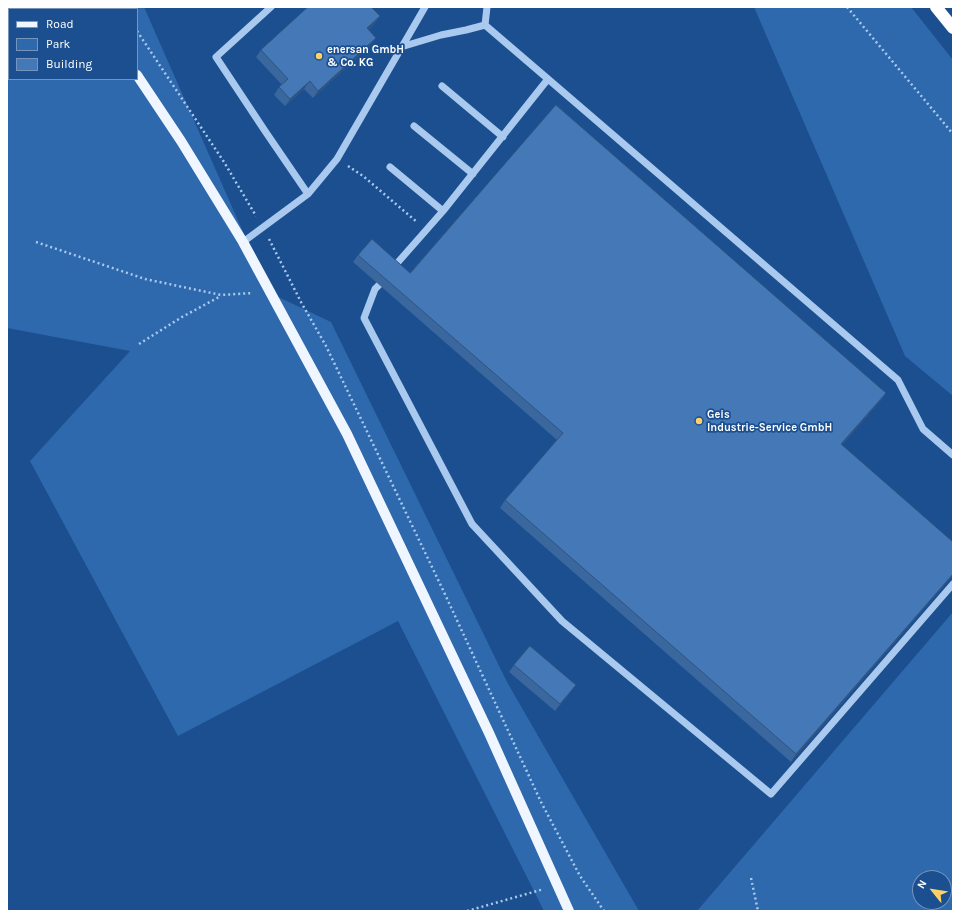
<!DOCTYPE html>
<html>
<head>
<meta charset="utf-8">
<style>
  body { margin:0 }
  #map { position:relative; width:960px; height:918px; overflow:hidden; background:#1b4f8f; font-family:Karla,sans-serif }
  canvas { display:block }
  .frame { position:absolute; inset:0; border:8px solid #fff; pointer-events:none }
  .legend { position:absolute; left:8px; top:8px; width:130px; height:72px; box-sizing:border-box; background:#1b4f8f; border:1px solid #7695bc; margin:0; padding:5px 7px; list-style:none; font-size:12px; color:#fff }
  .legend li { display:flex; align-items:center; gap:8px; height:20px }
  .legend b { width:20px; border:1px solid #7695bc }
  .north { position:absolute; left:912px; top:870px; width:40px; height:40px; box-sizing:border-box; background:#1b4f8f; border:1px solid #7695bc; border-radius:50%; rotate:300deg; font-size:11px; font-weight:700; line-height:16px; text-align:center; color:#fff }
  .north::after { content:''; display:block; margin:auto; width:14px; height:18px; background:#ffd166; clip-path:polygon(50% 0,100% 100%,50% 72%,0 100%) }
</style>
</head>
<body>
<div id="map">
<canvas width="960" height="918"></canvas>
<div class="frame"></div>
<ul class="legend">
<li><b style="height:5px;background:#f0f6ff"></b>Road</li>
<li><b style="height:11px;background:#2e69ad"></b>Park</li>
<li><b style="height:11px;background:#4478b7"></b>Building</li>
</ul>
<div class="north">N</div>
</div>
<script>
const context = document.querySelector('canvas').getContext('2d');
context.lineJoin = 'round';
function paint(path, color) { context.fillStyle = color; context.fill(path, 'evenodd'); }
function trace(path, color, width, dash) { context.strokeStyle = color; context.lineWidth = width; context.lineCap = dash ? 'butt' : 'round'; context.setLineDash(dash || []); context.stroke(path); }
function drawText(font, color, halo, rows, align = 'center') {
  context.font = font + ' Karla,sans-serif'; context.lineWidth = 3.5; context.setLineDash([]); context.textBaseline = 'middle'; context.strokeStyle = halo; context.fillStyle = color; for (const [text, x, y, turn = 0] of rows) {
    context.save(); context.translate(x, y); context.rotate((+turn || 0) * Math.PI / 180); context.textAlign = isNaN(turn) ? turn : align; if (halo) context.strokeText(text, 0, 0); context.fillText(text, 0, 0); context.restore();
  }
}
const green = new Path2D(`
  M 7,7 L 144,7 L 270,293 L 331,322 L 507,682 L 639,911 L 544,911 L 398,621 L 178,736 L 30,461 L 130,351 L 7,328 ZM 9,9 L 137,9 L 137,79 L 9,79 Z
  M 754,7 L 911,7 L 953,60 L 953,396 L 905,356 Z
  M 953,612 L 953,911 L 697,911 ZM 920,878 L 944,878 L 944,902 L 920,902 Z`);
const path = new Path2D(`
  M 121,7 L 122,9
  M 847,7 L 953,134
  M 137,31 L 224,162 L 256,216
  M 348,166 L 363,176 L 417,222
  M 269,239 L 301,302 L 326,346 L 443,590 L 541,802 L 580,876 L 604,911
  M 36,242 L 145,279 L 221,295 L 253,293
  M 139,344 L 182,317 L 221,296
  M 751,878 L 758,911
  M 467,911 L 544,889`);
const minor = new Path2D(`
  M 271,7 L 216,57 L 265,131 L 308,194
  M 401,47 L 441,35 L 466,30 L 485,25 L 487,7
  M 548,79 L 898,380 L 923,429 L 953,455
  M 442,86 L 503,137
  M 414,126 L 473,174
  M 390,167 L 443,211
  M 243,242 L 308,194 L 337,159 L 425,7
  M 392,269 L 443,211 L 548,79 L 485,25
  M 379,285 L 375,289 L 364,318 L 472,524 L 562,621 L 771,794 L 953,584`);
const major = new Path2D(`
  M 89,7 L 91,9
  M 137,75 L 181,141 L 243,242 L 347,434 L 489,733 L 569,911`);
const highway = new Path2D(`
  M 936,7 L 953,28`);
const wall = new Path2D(`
  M 380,16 L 374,24 L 368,30 L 370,46 L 313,98 L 304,89 L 285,106 L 274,95 L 279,87 L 282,85 L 256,57 L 261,50 Z
  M 358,255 L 410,273 L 886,393 L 881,400 L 842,445 L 953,542 L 953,575 L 791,762 L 500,508 L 505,500 L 557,440 L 353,262 Z
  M 514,665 L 570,693 L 555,711 L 509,672 Z`);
const shadedWall = new Path2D(`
  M 380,16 L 374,24 L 361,36 L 367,28 Z
  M 376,38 L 370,46 L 313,98 L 318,91 Z
  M 310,81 L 304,89 L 285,106 L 290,99 Z
  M 886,393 L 881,400 L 836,452 L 841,444 Z
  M 953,574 L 953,575 L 791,762 L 796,754 Z
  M 576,685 L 570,693 L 555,711 L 560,704 Z`);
const building = new Path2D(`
  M 308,7 L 371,7 L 380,16 L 367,28 L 376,38 L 318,91 L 310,81 L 290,99 L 279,87 L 288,79 L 261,50 Z
  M 556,105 L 886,393 L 841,444 L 953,542 L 953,574 L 796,754 L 505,500 L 563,433 L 358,255 L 372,239 L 410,273 Z
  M 530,646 L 576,685 L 560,704 L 514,665 Z`);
const markers = [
  [319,56,4,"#ffd166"],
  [699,421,4,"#ffd166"]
];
const poiNames = [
  ["enersan GmbH",327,50],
  ["& Co. KG",327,63],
  ["Geis",707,415],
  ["Industrie-Service GmbH",707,428]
];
paint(green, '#2e69ad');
trace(path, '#a9c9ee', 2.5, [2, 3]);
trace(minor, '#a9c9ee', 7);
trace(major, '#f0f6ff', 10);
trace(highway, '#fff', 12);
paint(wall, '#3a679d');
paint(shadedWall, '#305480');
paint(building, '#4478b7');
trace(building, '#305480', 1);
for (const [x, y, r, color] of markers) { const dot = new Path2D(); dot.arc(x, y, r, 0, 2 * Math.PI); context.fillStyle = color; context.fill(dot); trace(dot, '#1b4f8f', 1.5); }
drawText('bold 11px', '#fff', '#1b4f8f', poiNames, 'left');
</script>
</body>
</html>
